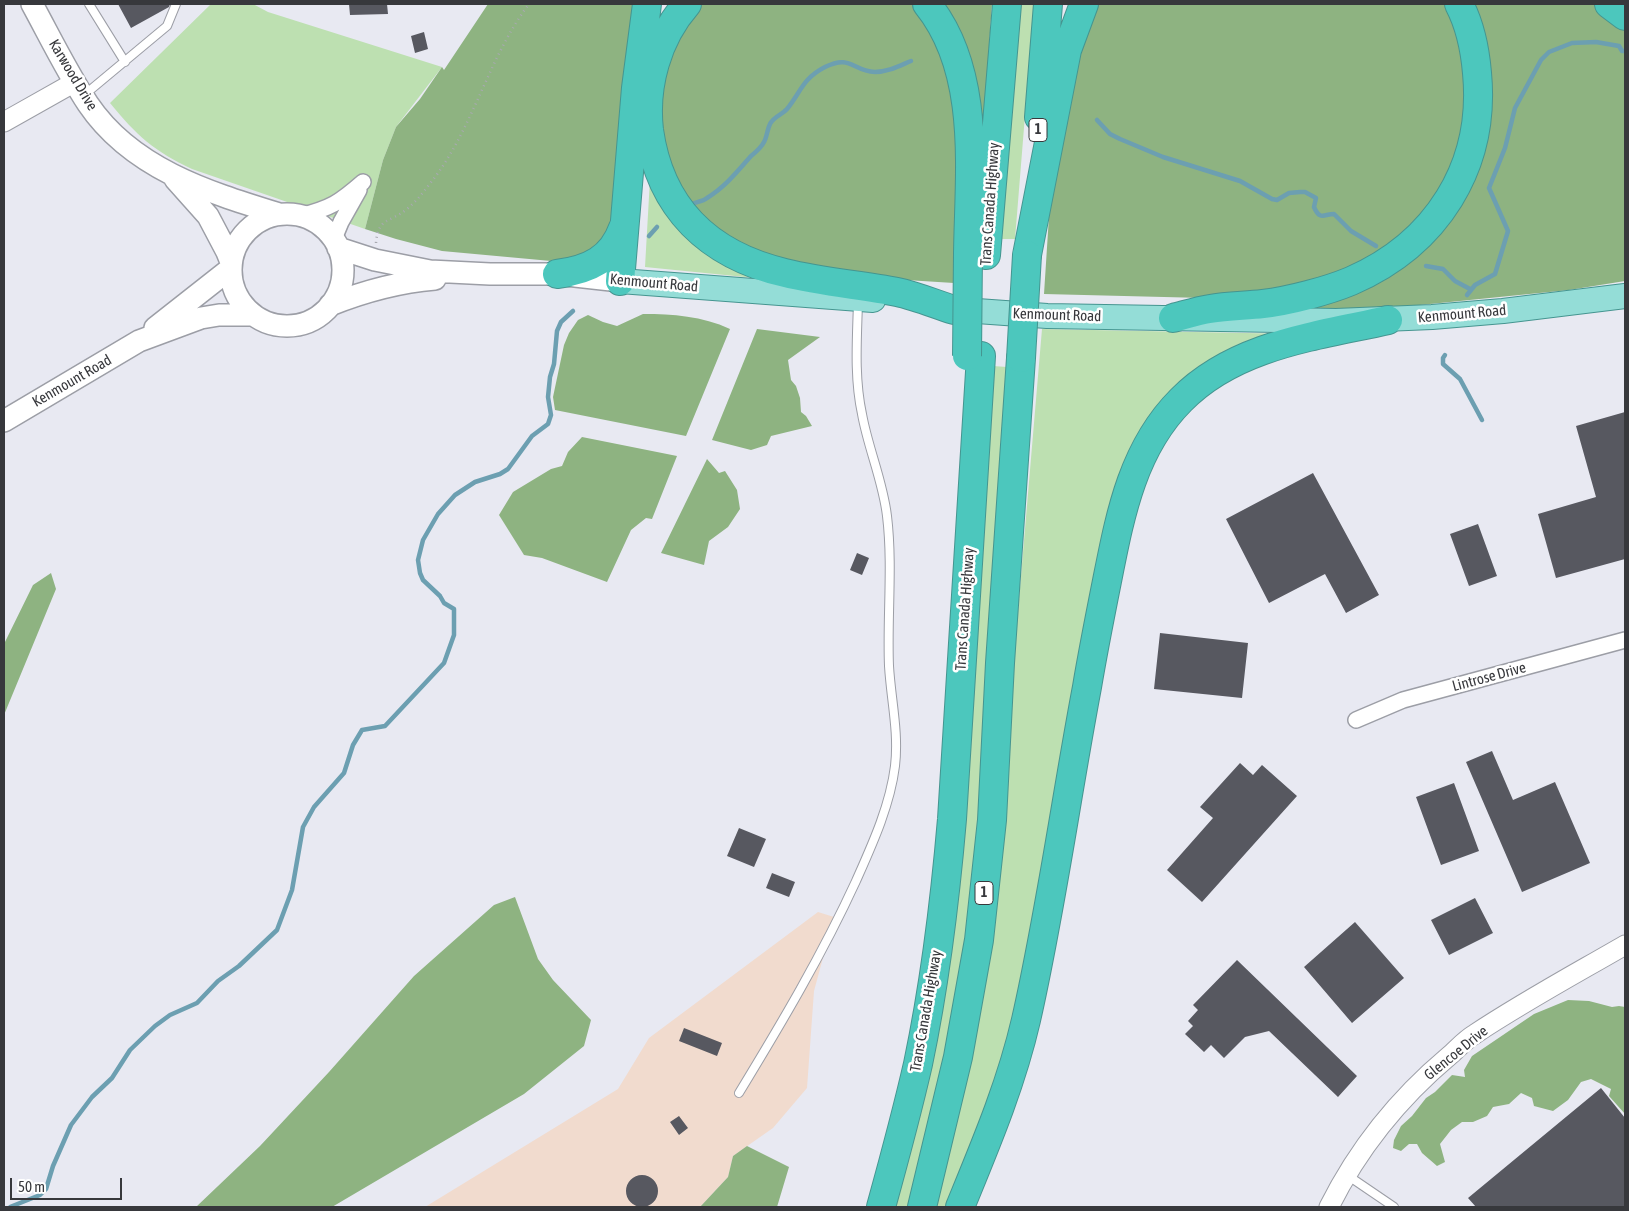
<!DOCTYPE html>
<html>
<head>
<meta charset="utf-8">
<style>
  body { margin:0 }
  #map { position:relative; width:1629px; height:1211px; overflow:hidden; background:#e8e9f2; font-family:"Asap Condensed",sans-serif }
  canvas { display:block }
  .frame { position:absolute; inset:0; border:5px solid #37383c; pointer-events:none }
  .scale { position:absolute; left:10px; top:1178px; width:112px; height:22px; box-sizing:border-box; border:2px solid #37383c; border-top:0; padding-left:6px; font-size:15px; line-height:18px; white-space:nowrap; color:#37383c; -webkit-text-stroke:4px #fff; paint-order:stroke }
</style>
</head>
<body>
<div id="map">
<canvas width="1629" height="1211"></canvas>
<div class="frame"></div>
<div class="scale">50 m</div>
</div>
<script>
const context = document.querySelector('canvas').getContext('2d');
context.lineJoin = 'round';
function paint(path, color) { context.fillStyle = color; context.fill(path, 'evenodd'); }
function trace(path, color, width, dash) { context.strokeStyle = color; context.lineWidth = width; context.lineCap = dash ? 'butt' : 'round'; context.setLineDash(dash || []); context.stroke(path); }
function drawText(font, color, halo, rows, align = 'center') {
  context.font = font + ' "Asap Condensed",sans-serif'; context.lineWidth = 5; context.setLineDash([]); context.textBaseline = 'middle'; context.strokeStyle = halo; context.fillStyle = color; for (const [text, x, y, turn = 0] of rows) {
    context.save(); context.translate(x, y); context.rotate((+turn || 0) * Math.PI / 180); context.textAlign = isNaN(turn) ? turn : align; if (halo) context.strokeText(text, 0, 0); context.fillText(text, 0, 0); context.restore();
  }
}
const industrial = new Path2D(`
  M 818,912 L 834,917 L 814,991 L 807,1088 L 773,1128 L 733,1156 L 728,1177 L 700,1207 L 425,1207 L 618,1089 L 649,1038 Z`);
const green = new Path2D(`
  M 211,4 L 253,4 L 268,12 L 442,67 L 396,127 L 383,160 L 365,229 L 192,169 C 155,152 136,135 110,103 Z
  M 1020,4 L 1034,4 L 1015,239 L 1002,239 L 1006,165 Z
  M 650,179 L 775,280 L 645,267 Z
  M 1042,329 L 1297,334 L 1157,419 L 1028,987 L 953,1207 L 931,1207 L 998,846 Z
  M 993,366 L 1007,367 L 979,834 L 964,959 L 954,1020 L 910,1207 L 894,1207 L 913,1137 Z`);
const forest = new Path2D(`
  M 488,4 L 638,4 L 615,220 L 600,247 L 562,262 L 442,251 L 396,239 L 365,229 L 383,160 L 396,127 L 420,99 L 442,67 L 444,70 Z
  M 697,4 L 916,4 L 925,15 L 954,85 L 957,162 L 954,283 L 890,279 L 777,262 L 702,223 L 662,158 L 660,80 L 690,12 Z
  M 940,4 L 992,4 L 980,177 Z
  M 1091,4 L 1452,4 L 1470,59 L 1460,160 L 1409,238 L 1325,283 L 1204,298 L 1044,294 L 1052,170 Z
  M 1469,4 L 1599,4 L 1625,25 L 1625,281 L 1569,290 L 1420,305 L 1359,309 L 1284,309 L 1350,290 L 1471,172 Z
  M 643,314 C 673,314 702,316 730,329 L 686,436 L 555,410 L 553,397 L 564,345 L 569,333 L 578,320 L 588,315 L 603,322 L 617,326 Z
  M 757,329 L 820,337 L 788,360 L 791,380 L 796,386 L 800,398 L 801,412 L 806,416 L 812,426 L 771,436 L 767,445 L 751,450 L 712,440 Z
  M 582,437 L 677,456 L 652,519 L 646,518 L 631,530 L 607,582 L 542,558 L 524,555 L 499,515 L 513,492 L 551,469 L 562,466 L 568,452 Z
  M 707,459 L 719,473 L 725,471 L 737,490 L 740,509 L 728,527 L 709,541 L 704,565 L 661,553 Z
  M 51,573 L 56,589 L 4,715 L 4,644 L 33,585 Z
  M 515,897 L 538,959 L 553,980 L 591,1020 L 584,1046 L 524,1094 L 332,1207 L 196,1207 L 260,1146 L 329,1072 L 414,976 L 494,905 Z
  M 1568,1000 L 1589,1001 L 1612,1007 L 1619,1006 L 1625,1007 L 1625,1114 L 1609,1096 L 1611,1089 L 1591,1079 L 1581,1082 L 1568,1100 L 1553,1111 L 1534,1106 L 1532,1098 L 1521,1093 L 1509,1104 L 1493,1107 L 1487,1116 L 1473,1122 L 1462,1122 L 1451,1130 L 1440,1144 L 1445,1162 L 1437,1166 L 1422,1153 L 1417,1144 L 1409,1144 L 1401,1151 L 1393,1148 L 1394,1140 L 1401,1126 L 1412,1116 L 1426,1098 L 1435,1092 L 1452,1075 L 1465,1077 L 1464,1070 L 1472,1056 L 1534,1014 Z
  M 747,1146 L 789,1167 L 777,1207 L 700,1207 L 728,1177 L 733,1156 Z`);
const stream = new Path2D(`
  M 1097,120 L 1110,134 L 1120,139 L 1163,157 L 1240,181 L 1272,199 L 1277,200 L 1289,193 L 1300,192 L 1305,192 L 1316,198 L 1314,207 C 1320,221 1324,214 1334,214 L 1351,231 L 1376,246
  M 690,205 C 695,202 702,202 707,198 C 725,187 737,172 751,156 C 756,152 761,148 764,142 C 767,137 767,130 770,124 C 774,116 782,115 787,109 C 801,92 802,79 825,67 C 851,54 852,71 875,72 C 888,72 899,66 911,61
  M 649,236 L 657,227
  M 1426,266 L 1443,269 L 1455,281 L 1470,289
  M 1467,295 L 1475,285 L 1495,274 L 1508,231 L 1489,188 L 1505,148 L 1515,108 L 1541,60 L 1549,52 L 1572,43 L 1596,42 L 1619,46 L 1622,51 L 1625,51
  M 1445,355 L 1443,358 L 1443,364 L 1460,379 L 1482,420
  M 10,1207 L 40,1195 L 46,1189 L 53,1166 L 71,1125 L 92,1097 L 112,1078 L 130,1050 L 155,1026 L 170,1015 L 197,1003 L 218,981 L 239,966 L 277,930 L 292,890 L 303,827 L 314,807 L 344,773 L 353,745 L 362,730 L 385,726 L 444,663 L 454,635 L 454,609 L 444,603 L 440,596 L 423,580 L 420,573 L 418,560 L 423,540 L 438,514 L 455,495 L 475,482 L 500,474 L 508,469 L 532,436 L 548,424 L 551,415 L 548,397 L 550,377 L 554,364 L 557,331 L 561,322 L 573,311`);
const building = new Path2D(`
  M 118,4 L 170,4 L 169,7 L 131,28 Z
  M 349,4 L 387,4 L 388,14 L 350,15 Z
  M 424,32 L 428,49 L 415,53 L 411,36 Z
  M 1625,412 L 1625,559 L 1556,578 L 1538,514 L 1596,497 L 1576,426 Z
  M 1313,473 L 1379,595 L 1346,613 L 1325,574 L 1269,603 L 1226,519 Z
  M 1478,524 L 1497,576 L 1469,586 L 1450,534 Z
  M 857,553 L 869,558 L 862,575 L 850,570 Z
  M 1160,633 L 1248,643 L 1242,698 L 1154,689 Z
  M 1492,751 L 1513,800 L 1555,782 L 1590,863 L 1522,892 L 1466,762 Z
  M 1240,763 L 1253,775 L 1262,765 L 1297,796 L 1202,902 L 1167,870 L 1213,818 L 1200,807 Z
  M 1454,783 L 1479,851 L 1441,865 L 1416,797 Z
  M 739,828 L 766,839 L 754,867 L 727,856 Z
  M 772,873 L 795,882 L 789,897 L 766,888 Z
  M 1475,898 L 1493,933 L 1449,955 L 1431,920 Z
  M 1355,922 L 1404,978 L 1352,1023 L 1304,967 Z
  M 1237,960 L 1357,1076 L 1338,1097 L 1269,1031 L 1245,1037 L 1224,1058 L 1211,1045 L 1204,1052 L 1185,1034 L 1193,1026 L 1188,1021 L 1198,1010 L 1193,1005 Z
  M 684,1028 L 722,1043 L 717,1056 L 679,1041 Z
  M 1601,1088 L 1625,1118 L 1625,1207 L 1476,1207 L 1468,1198 Z
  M 679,1116 L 688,1128 L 679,1135 L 670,1122 Z
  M626 1191a16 16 0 1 1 32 0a16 16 0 1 1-32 0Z`);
const path = new Path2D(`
  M 376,243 C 378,217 390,223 407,209 C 417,201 424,191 432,181 C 474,127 488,58 529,4`);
const service = new Path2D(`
  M 89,4 L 125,62
  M 83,96 L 167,26 L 176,4
  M 739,1093 C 781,1024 822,955 856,881 C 872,845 890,806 895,766 C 899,732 891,700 889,666 C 887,616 893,566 887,516 C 883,481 868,448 862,414 C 854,377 857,339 858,302
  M 1347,1175 L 1394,1207`);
const minor = new Path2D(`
  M 300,216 C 331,208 339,203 363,182
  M 334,239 L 341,222 L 359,190
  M 1356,720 L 1403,700 L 1625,640`);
const tertiary = new Path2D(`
  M 4,122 L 75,82
  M 1329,1207 C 1358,1149 1399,1098 1449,1056 C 1457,1049 1465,1040 1475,1034 C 1523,1002 1575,974 1625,945`);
const secondary = new Path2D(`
  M 32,4 C 50,37 67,72 88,104 C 132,169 208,192 279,214
  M 175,179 L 208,216 L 227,252 L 231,262
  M231 270a56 56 0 1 1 112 0a56 56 0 1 1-112 0Z
  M 338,248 L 375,260 L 430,271 L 490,274 L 557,274 L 620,281
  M 330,305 C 365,291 398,282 435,279
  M 155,328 L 230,269
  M 4,421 L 139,341 L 201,318 L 219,315 L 253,315`);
const primary = new Path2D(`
  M 620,281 L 873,300
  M 949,309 L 1047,316 L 1336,321 L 1432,317 L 1503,311 L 1625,296`);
const motorway = new Path2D(`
  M 687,4 C 657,38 644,86 649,130 C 660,209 709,255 785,273 C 821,282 860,285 897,292 C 916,296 935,304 954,310
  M 927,4 C 982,72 969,173 968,254
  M 1609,4 L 1625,16
  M 1039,117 L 1048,4
  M 986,255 L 1007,4
  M 1027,255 L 1067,50 L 1084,4
  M 557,274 C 589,270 612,259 623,228
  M 620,281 L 636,88 L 647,4
  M 1173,318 C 1185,315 1197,311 1210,309 C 1227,306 1245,306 1263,304 C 1289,301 1327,291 1351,281 C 1436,244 1486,167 1477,73 C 1475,49 1470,25 1459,4
  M 881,1207 C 894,1160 907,1112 918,1064 C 935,983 945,901 952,819 L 981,356
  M 922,1207 L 958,1057 L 979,940 L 992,820 L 1000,663 L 1021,358
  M 960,1207 C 985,1146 1011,1085 1026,1020 C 1051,910 1066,798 1087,687 C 1093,651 1100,616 1107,581 C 1120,516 1132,449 1181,400 C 1235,345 1316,336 1388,320`);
const motorwayBridge = new Path2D(`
  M 967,356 L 968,254
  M 1021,358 L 1027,255`);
const shields = [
  [1038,130,18],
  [984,893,18]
];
const shieldNames = [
  ["1",1038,130],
  ["1",984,893]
];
const streetNames = [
  ["Karwood Drive",73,75,59],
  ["Trans Canada Highway",990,204,-86],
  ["Kenmount Road",654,283,5],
  ["Kenmount Road",1462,314,-5],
  ["Kenmount Road",1057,315,2],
  ["Kenmount Road",72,381,-30],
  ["Trans Canada Highway",965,609,-86],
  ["Lintrose Drive",1489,677,-15],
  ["Trans Canada Highway",926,1011,-80],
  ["Glencoe Drive",1456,1053,-39]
];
paint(industrial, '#f1dbce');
paint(green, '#bde0b1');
paint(forest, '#8eb381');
trace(stream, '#6c9fb1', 4.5);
paint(building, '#575860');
trace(service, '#9c9ea6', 10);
trace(minor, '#9c9ea6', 18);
trace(tertiary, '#9c9ea6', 21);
trace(secondary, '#9c9ea6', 24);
trace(primary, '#459590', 26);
trace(motorway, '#459590', 30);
trace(path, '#a8a9b0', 2.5, [1, 4]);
trace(service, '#fff', 8);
trace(minor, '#fff', 15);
trace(tertiary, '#fff', 19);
trace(secondary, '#fff', 21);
trace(primary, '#94ddd7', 24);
trace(motorway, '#4cc7bd', 28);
trace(motorwayBridge, '#459590', 30, []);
trace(motorwayBridge, '#4cc7bd', 28);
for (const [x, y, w] of shields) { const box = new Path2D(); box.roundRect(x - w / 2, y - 11.5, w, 23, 4); context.fillStyle = '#fff'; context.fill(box); trace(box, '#37383c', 1); }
drawText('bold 14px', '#37383c', null, shieldNames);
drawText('15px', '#37383c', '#fff', streetNames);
</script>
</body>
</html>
